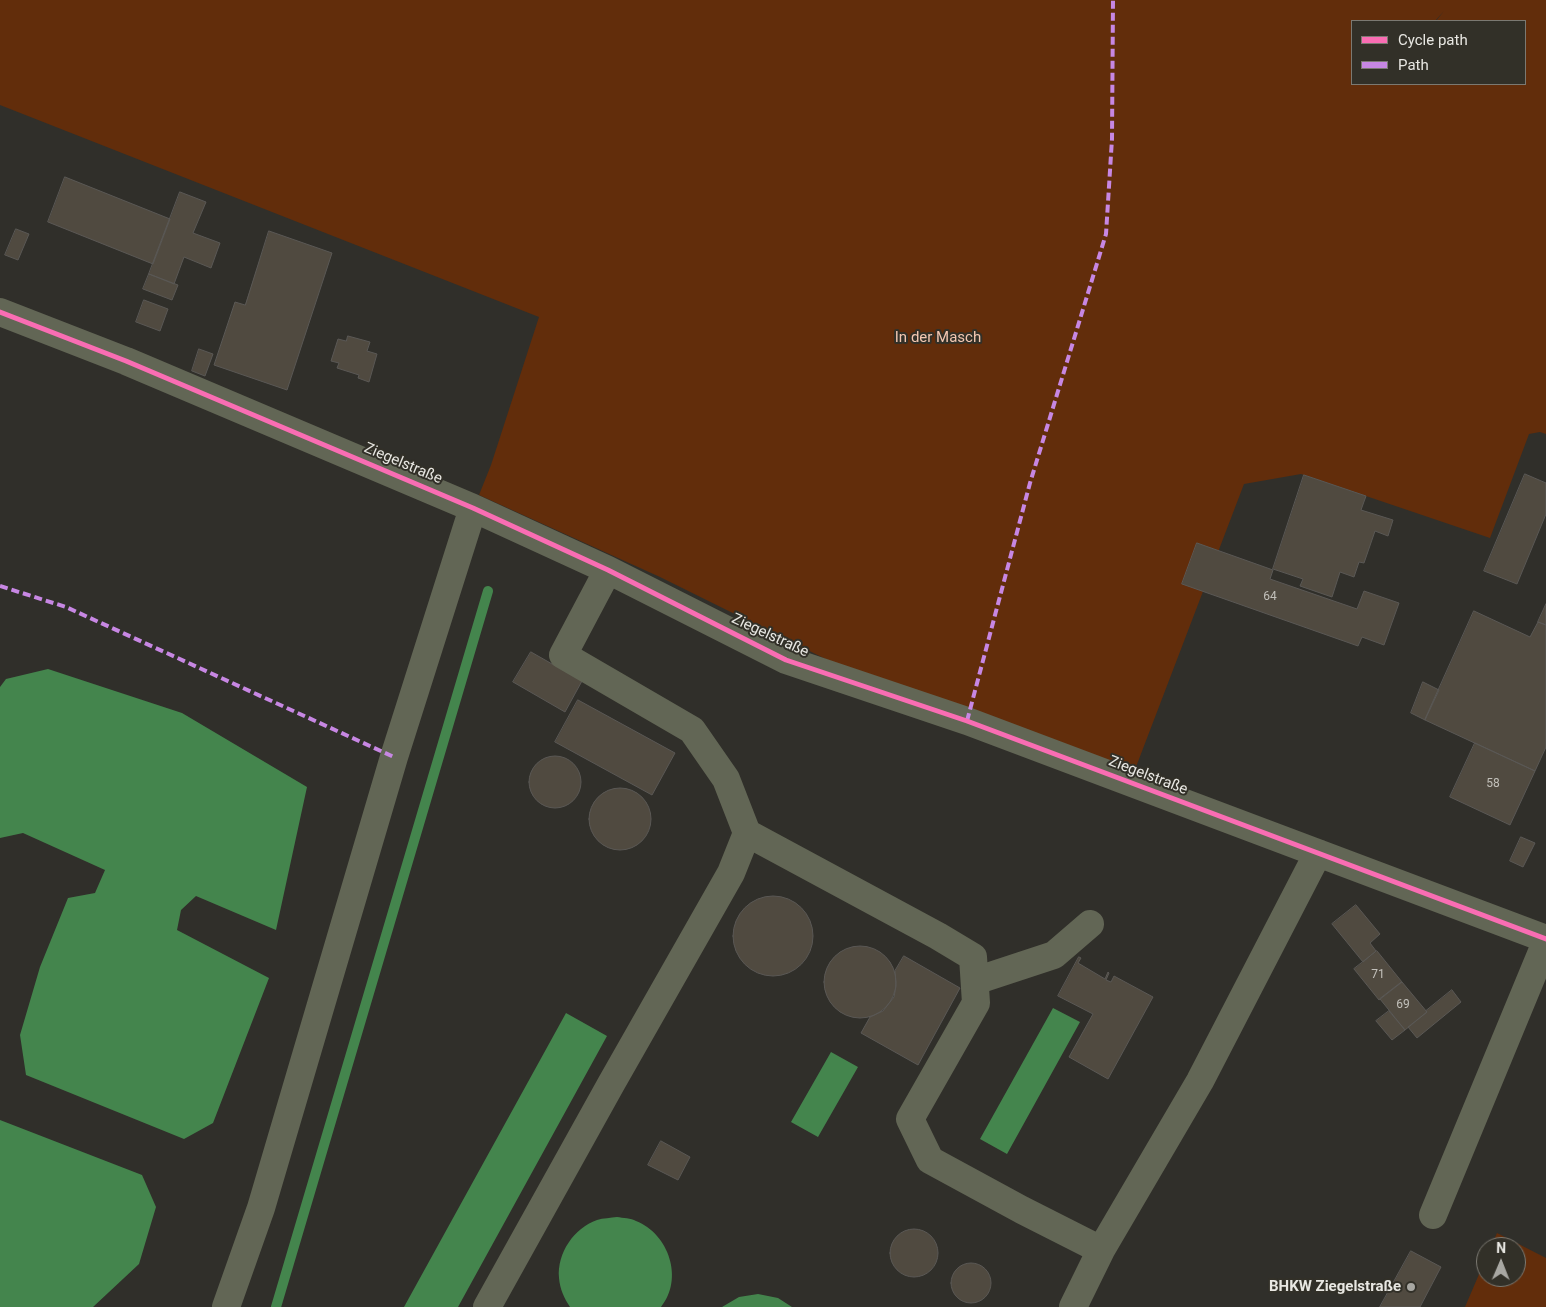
<!DOCTYPE html>
<html>
<head>
<meta charset="utf-8">
<style>
  body { margin:0 }
  #map { position:relative; width:1546px; height:1307px; overflow:hidden; background:#302f2a; font-family:Roboto,sans-serif }
  canvas { display:block }
  .legend { position:absolute; left:1351px; top:20px; width:175px; height:65px; box-sizing:border-box; background:#323028; border:1px solid #7b7972; margin:0; padding:6px 9px; list-style:none; font-size:15px; color:#e8e7e2 }
  .legend li { display:flex; align-items:center; gap:10px; height:25px }
  .legend b { width:25px; border:1px solid #7b7972 }
  .north { position:absolute; left:1476px; top:1237px; width:50px; height:50px; box-sizing:border-box; background:#323028; border:1px solid #7b7972; border-radius:50%; rotate:1deg; font-size:14px; font-weight:700; line-height:20px; text-align:center; color:#e8e7e2 }
  .north::after { content:''; display:block; margin:auto; width:18px; height:22px; background:#a8a7a2; clip-path:polygon(50% 0,100% 100%,50% 72%,0 100%) }
</style>
</head>
<body>
<div id="map">
<canvas width="1546" height="1307"></canvas>
<ul class="legend">
<li><b style="height:6px;background:#f96db3"></b>Cycle path</li>
<li><b style="height:6px;background:#c787e3"></b>Path</li>
</ul>
<div class="north">N</div>
</div>
<script>
const context = document.querySelector('canvas').getContext('2d');
context.lineJoin = 'round';
function paint(path, color) { context.fillStyle = color; context.fill(path, 'evenodd'); }
function trace(path, color, width, dash) { context.strokeStyle = color; context.lineWidth = width; context.lineCap = dash ? 'butt' : 'round'; context.setLineDash(dash || []); context.stroke(path); }
function drawText(font, color, halo, rows, align = 'center') {
  context.font = font + ' Roboto,sans-serif'; context.lineWidth = 4; context.setLineDash([]); context.textBaseline = 'middle'; context.strokeStyle = halo; context.fillStyle = color; for (const [text, x, y, turn = 0] of rows) {
    context.save(); context.translate(x, y); context.rotate((+turn || 0) * Math.PI / 180); context.textAlign = isNaN(turn) ? turn : align; if (halo) context.strokeText(text, 0, 0); context.fillText(text, 0, 0); context.restore();
  }
}
const green = new Path2D(`
  M 0,0 L 1546,0 L 1546,434 L 1540,432 L 1529,434 L 1490,538 L 1301,474 L 1244,484 L 1131,780 L 860,676 L 660,577 L 479,495 L 491,465 L 539,317 L 0,105 ZM 1444,11 L 1436,21 L 1525,21 L 1525,84 L 1352,84 L 1352,21 L 1435,21 Z
  M 1497,1233 L 1546,1258 L 1546,1307 L 1465,1307 L 1486,1258 L 1486,1277 L 1516,1277 L 1516,1247 L 1491,1247 Z`);
const water = new Path2D(`
  M 48,669 L 182,713 L 307,787 L 276,930 L 196,896 L 181,910 L 177,930 L 269,978 L 213,1123 L 184,1139 L 26,1075 L 20,1035 L 40,967 L 68,898 L 95,893 L 105,870 L 23,833 L 0,838 L 0,687 L 6,679 Z
  M 1053,1008 L 1080,1022 L 1007,1154 L 980,1139 Z
  M 566,1013 L 607,1036 L 458,1307 L 404,1307 Z
  M 831,1052 L 858,1067 L 818,1137 L 791,1122 Z
  M 0,1120 L 142,1175 L 156,1207 L 139,1264 L 93,1307 L 0,1307 Z
  M 617,1217 C 623,1218 631,1218 636,1221 C 669,1234 684,1279 661,1307 L 570,1307 C 564,1298 560,1289 559,1278 C 557,1253 574,1228 597,1220 C 603,1218 611,1218 617,1217 Z
  M 758,1294 L 778,1298 L 792,1307 L 722,1307 L 739,1297 Z`);
const stream = new Path2D(`
  M 276,1307 L 488,591`);
const building = new Path2D(`
  M 65,177 L 170,219 L 153,264 L 48,222 Z
  M 180,192 L 206,202 L 193,233 L 220,243 L 211,268 L 184,257 L 174,284 L 149,274 Z
  M 16,229 L 29,234 L 18,260 L 5,255 Z
  M 269,231 L 332,253 L 287,390 L 214,365 L 235,302 L 245,305 Z
  M 149,274 L 178,285 L 172,300 L 143,289 Z
  M 144,300 L 168,309 L 160,331 L 136,322 Z
  M 348,336 L 370,342 L 367,351 L 377,354 L 369,382 L 358,378 L 359,375 L 337,368 L 339,363 L 331,361 L 338,339 L 346,341 Z
  M 199,349 L 213,354 L 205,376 L 192,371 Z
  M 1525,474 L 1546,483 L 1546,514 L 1517,584 L 1484,571 Z
  M 1304,475 L 1366,496 L 1361,510 L 1393,520 L 1388,536 L 1375,531 L 1364,563 L 1359,562 L 1354,577 L 1340,572 L 1332,597 L 1300,586 L 1303,579 L 1273,569 Z
  M 1197,543 L 1273,570 L 1270,579 L 1357,609 L 1364,591 L 1399,603 L 1384,645 L 1362,637 L 1358,646 L 1182,584 Z
  M 1546,604 L 1546,625 L 1538,622 Z
  M 1474,611 L 1530,637 L 1538,622 L 1546,625 L 1546,747 L 1535,771 L 1425,720 Z
  M 531,652 L 582,681 L 565,712 L 513,682 Z
  M 1423,682 L 1439,690 L 1425,720 L 1411,713 Z
  M 578,700 L 675,753 L 652,795 L 555,742 Z
  M 1475,743 L 1535,771 L 1510,825 L 1450,797 Z
  M529 782a26 26 0 1 1 52 0a26 26 0 1 1-52 0Z
  M589 819a31 31 0 1 1 62 0a31 31 0 1 1-62 0Z
  M 1521,837 L 1535,843 L 1523,867 L 1510,861 Z
  M733 936a40 40 0 1 1 80 0a40 40 0 1 1-80 0Z
  M 1356,905 L 1380,934 L 1370,943 L 1376,951 L 1363,962 L 1332,924 Z
  M824 982a36 36 0 1 1 72 0a36 36 0 1 1-72 0Z
  M 1377,951 L 1402,982 L 1379,1000 L 1354,969 Z
  M 904,956 L 960,988 L 918,1065 L 861,1033 L 870,1017 L 883,1011 L 894,997 L 896,986 L 895,971 Z
  M 1079,957 L 1081,958 L 1078,963 L 1105,979 L 1108,972 L 1109,973 L 1106,980 L 1111,982 L 1114,976 L 1153,997 L 1108,1079 L 1069,1057 L 1093,1014 L 1058,996 Z
  M 1402,982 L 1427,1012 L 1405,1030 L 1380,999 Z
  M 1452,990 L 1461,1002 L 1417,1038 L 1408,1027 L 1427,1012 L 1426,1011 Z
  M 1389,1011 L 1405,1030 L 1392,1040 L 1376,1021 Z
  M 661,1141 L 690,1157 L 678,1180 L 648,1165 Z
  M890 1253a24 24 0 1 1 48 0a24 24 0 1 1-48 0Z
  M 1411,1251 L 1441,1267 L 1420,1307 L 1380,1307 Z
  M951 1283a20 20 0 1 1 40 0a20 20 0 1 1-40 0Z`);
const minor = new Path2D(`
  M 0,312 L 126,361 L 473,508 L 608,570 L 786,660 L 967,721 L 1546,939
  M 747,833 L 938,936 L 973,957 L 976,1003 L 910,1119 L 930,1160 L 1022,1210 L 1101,1250 L 1073,1307
  M 975,981 L 1054,955 L 1090,924
  M 1433,1215 L 1546,942
  M 1101,1250 L 1200,1081 L 1318,853
  M 226,1307 L 261,1208 L 394,757 L 473,508
  M 487,1307 L 611,1084 L 731,873 L 747,833 L 726,779 L 692,730 L 563,655 L 608,570`);
const quiet = new Path2D(`
  M 0,586 L 66,607 L 394,757
  M 967,721 L 1030,483 L 1106,234 L 1112,139 L 1113,0`);
const cycleway = new Path2D(`
  M 0,312 L 126,361 L 473,508 L 608,570 L 786,660 L 967,721 L 1546,939`);
const markers = [
  [1411,1287,5,"#a8a7a2"]
];
const numberNames = [
  ["64",1270,597],
  ["58",1493,784],
  ["71",1378,975],
  ["69",1403,1005]
];
const parkNames = [
  ["In der Masch",938,338]
];
const streetNames = [
  ["Ziegelstraße",403,464,23],
  ["Ziegelstraße",770,636,25],
  ["Ziegelstraße",1148,776,21]
];
const poiNames = [
  ["BHKW Ziegelstraße",1401,1287]
];
paint(green, '#622d0b');
paint(water, '#44854d');
trace(stream, '#44854d', 10);
paint(building, '#504a40');
trace(building, '#5a5855', 1);
trace(minor, '#626655', 28);
trace(quiet, '#c787e3', 4, [8, 4]);
trace(cycleway, '#f96db3', 5);
for (const [x, y, r, color] of markers) { const dot = new Path2D(); dot.arc(x, y, r, 0, 2 * Math.PI); context.fillStyle = color; context.fill(dot); trace(dot, '#323028', 2); }
drawText('12px', '#c2c0ba', null, numberNames);
drawText('15px', '#f3c7b1', '#323028', parkNames);
drawText('15px', '#e8e7e2', '#323028', streetNames);
drawText('bold 15px', '#e8e7e2', '#323028', poiNames, 'right');
</script>
</body>
</html>
